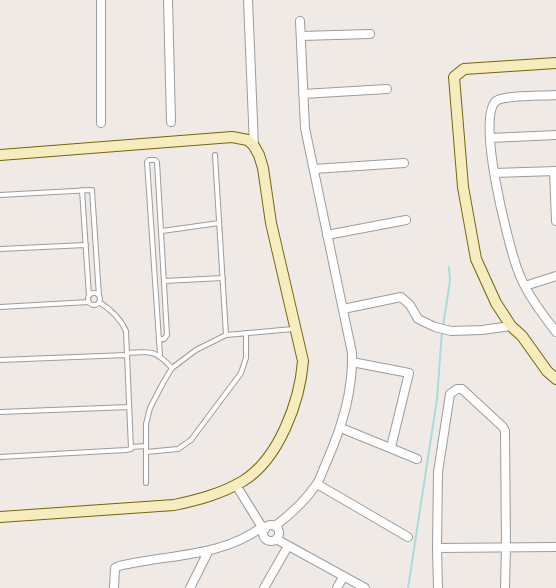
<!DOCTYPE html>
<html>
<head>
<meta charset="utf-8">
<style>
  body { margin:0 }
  canvas { display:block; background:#f0eae6 }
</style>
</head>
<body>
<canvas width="556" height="588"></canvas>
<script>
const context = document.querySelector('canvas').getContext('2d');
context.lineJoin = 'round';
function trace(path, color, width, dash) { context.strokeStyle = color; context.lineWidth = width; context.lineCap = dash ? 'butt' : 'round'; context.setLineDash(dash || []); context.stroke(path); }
const stream = new Path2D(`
  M 443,326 L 450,281 L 449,267
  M 408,588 L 437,399 L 442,331`);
const lane = new Path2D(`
  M 215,155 L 226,335
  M 82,190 L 89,296
  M 0,195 L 92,190 L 99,296
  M 162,231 L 219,223
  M 0,249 L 86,245
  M 164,281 L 223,278
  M88 299a6 6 0 1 1 12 0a6 6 0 1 1-12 0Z
  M 0,307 L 89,302
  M 159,339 L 164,339 L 167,335 L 157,162 L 155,160 L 149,160 L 147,162 L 160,355
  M 127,353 C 152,352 154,349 172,368
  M 0,360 L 126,355
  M 0,412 L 129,407
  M 131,447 L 146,446
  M 146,452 L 178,449 L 191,440 L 241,373 L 246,358 L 246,333
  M 0,457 L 126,450 L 131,449 L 126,331 C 121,319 110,309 99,302
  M 146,483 L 146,424 L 150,408 L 164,381 L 172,368 L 196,350 L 226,335 L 293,329`);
const street = new Path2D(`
  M 101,0 L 101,123
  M 168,0 L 171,122
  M 248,0 L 254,146
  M 301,36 L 370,34
  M 303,94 L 387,89
  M 556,95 C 544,96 504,95 496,101 C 476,118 508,243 517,268 C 525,292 541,312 556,332
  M 490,138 L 556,135
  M 314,169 L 404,163
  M 554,171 L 556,221
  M 494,173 L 556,171
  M 327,235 L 406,220
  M 525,286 L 556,276
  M 343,309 L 401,297 L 410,305 L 418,319 L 435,327 L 451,331 L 482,330 L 511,326
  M 352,362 L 409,373 L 391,447
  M 341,428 L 417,459
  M 317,484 L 408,537
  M 236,485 L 262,527
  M263 533a8 8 0 1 1 16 0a8 8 0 1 1-16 0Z
  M 275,526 C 291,514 305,501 316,485 C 321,478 323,469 327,461 C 342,426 353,392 352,353 L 305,128 L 300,21
  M 276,539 L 365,588
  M 437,548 L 438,472 L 450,394 L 457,389 L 462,389 L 503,427 L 505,431 L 506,547 L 505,588
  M 114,588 L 115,568 L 119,566 C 167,554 220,558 262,527 L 265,529
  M 190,588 L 208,552
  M 264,588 L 288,546
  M 337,588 L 343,577
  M 438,588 L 437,548 L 556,547`);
const secondary = new Path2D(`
  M 556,63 L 464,69 L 454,77 L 463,187 L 476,259 L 496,303 L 511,326 L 522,336 L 547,371 L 556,379
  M 0,155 L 232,137 L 248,140 L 254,146 L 259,155 L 263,168 L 271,223 L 303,361 C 300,401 279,459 243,481 C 221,494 198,500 174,505 L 0,517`);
trace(stream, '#a9dbda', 2);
trace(lane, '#9c9c9c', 6);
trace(street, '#9c9c9c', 10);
trace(secondary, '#73650a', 12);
trace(lane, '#fff', 4);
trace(street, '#fff', 8);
trace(secondary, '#f7ecbd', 10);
</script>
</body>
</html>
